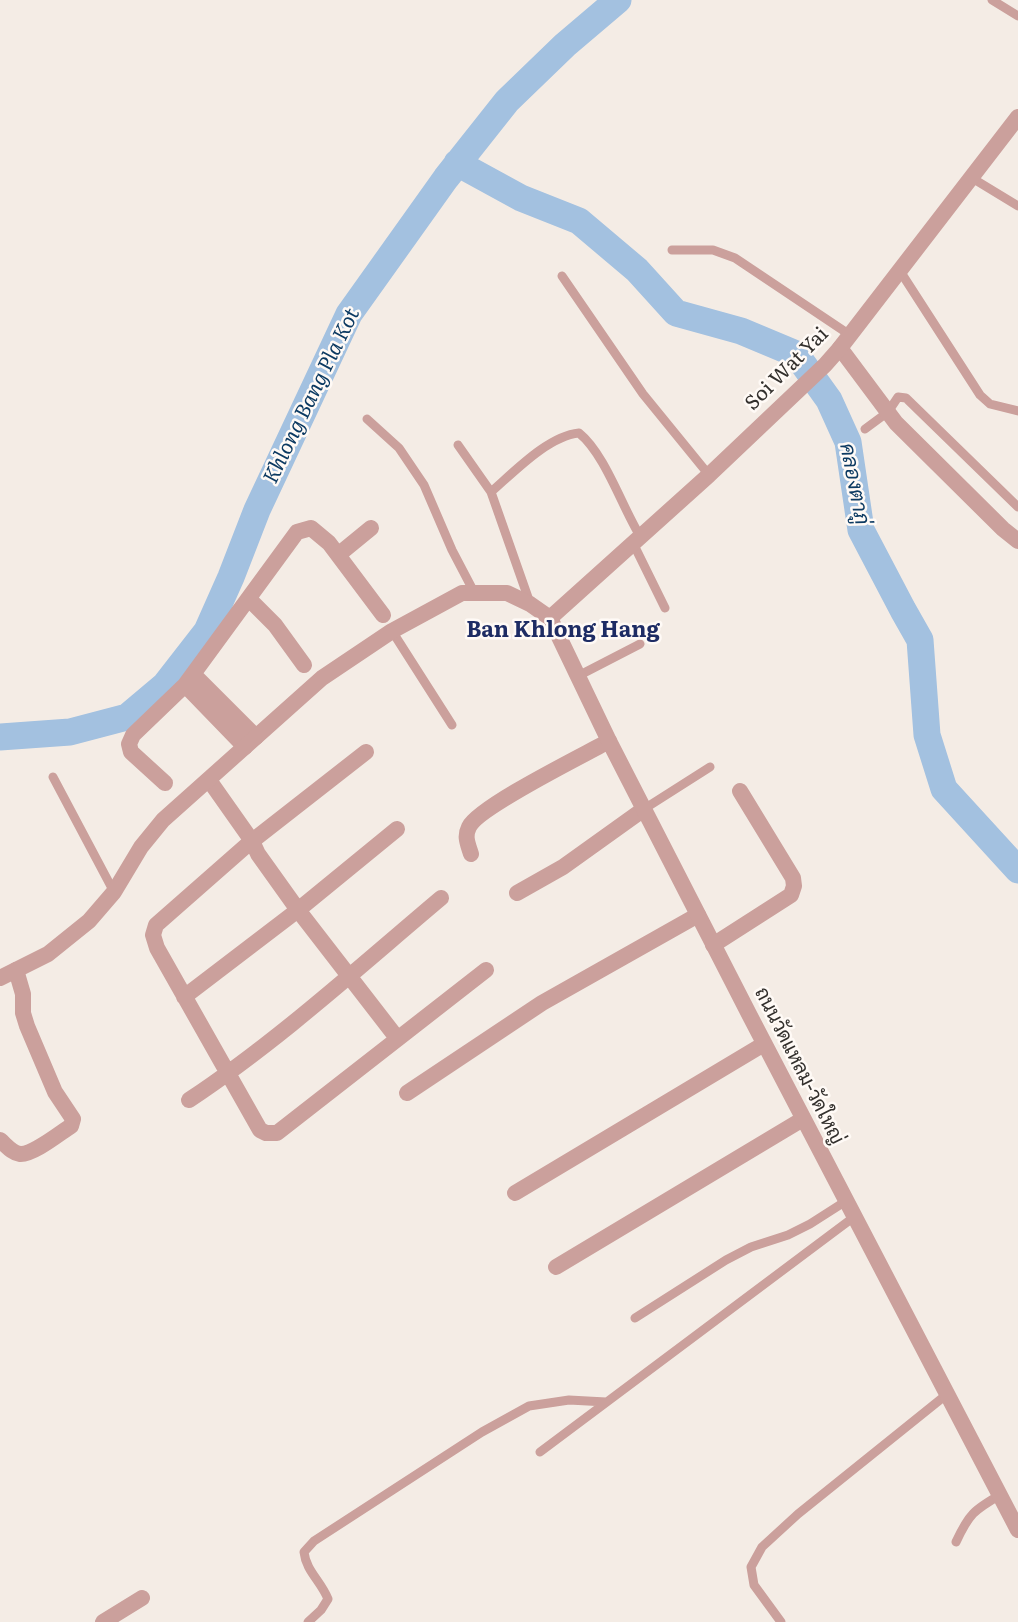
<!DOCTYPE html>
<html>
<head>
<meta charset="utf-8">
<style>
  body { margin:0 }
  canvas { display:block; background:#f4ece5 }
</style>
</head>
<body>
<canvas width="1018" height="1622"></canvas>
<script>
const context = document.querySelector('canvas').getContext('2d');
context.lineJoin = 'round';
function trace(path, color, width, dash) { context.strokeStyle = color; context.lineWidth = width; context.lineCap = dash ? 'butt' : 'round'; context.setLineDash(dash || []); context.stroke(path); }
function drawText(font, color, halo, rows, align = 'center') {
  context.font = font + ' Literata,Sarabun,serif'; context.lineWidth = 5; context.setLineDash([]); context.textBaseline = 'middle'; context.strokeStyle = halo; context.fillStyle = color; for (const [text, x, y, turn = 0] of rows) {
    context.save(); context.translate(x, y); context.rotate((+turn || 0) * Math.PI / 180); context.textAlign = isNaN(turn) ? turn : align; if (halo) context.strokeText(text, 0, 0); context.fillText(text, 0, 0); context.restore();
  }
}
const river = new Path2D(`
  M 457,163 L 521,198 L 579,221 L 637,270 L 676,313 L 741,331 L 796,354 L 829,400 L 848,442 L 861,530 L 903,610 L 920,640 L 927,735 L 944,789 L 1018,870
  M 0,737 L 70,732 L 127,717 L 165,685 L 207,631 L 231,577 L 257,510 L 349,314 L 446,178 L 507,101 L 565,45 L 618,0`);
const service = new Path2D(`
  M 992,0 L 1018,16
  M 972,178 L 1018,206
  M 672,250 L 713,250 L 735,258 L 850,335
  M 900,271 L 980,395 L 990,404 L 1018,411
  M 562,276 L 643,394 L 709,475
  M 367,419 L 399,448 L 424,485 L 452,550 L 474,592
  M 865,429 L 888,412 L 898,397 L 906,398 L 1018,507
  M 458,445 L 491,492 L 530,603
  M 491,492 C 514,472 548,436 579,433 C 605,454 622,507 640,536
  M 633,543 L 665,608
  M 392,631 L 452,725
  M 578,676 L 640,644
  M 53,777 L 114,892
  M 644,809 L 710,767
  M 635,1318 L 726,1260 L 751,1247 L 788,1235 L 810,1224 L 846,1201
  M 540,1452 L 854,1217
  M 956,1542 C 969,1514 974,1510 1000,1495
  M 308,1622 L 321,1610 L 328,1599 C 321,1581 306,1571 304,1552 L 314,1541 L 482,1432 L 529,1406 L 569,1400 L 606,1402
  M 781,1622 L 754,1585 L 751,1567 L 762,1547 L 798,1514 L 946,1395`);
const minor = new Path2D(`
  M 840,348 L 896,423 L 1003,529 L 1018,541
  M 338,555 L 371,528
  M 249,599 L 275,625 L 304,665
  M 193,674 L 256,737
  M 185,685 L 245,747
  M 366,752 L 247,845 L 156,925 L 153,935 L 157,948 L 260,1130 L 266,1133 L 277,1133 L 486,970
  M 209,780 L 252,841 L 258,854 L 298,910 L 397,1038
  M 165,783 L 131,752 L 129,744 L 133,735 L 185,685 L 297,532 L 311,528 L 329,543 L 383,615
  M 471,854 C 468,844 464,837 469,827 C 478,807 584,755 609,741
  M 517,893 L 563,867 L 644,809
  M 713,945 L 791,895 L 794,886 L 793,878 L 740,791
  M 184,997 L 298,910 L 397,829
  M 407,1093 L 542,1003 L 698,915
  M 189,1100 C 278,1041 359,967 441,898
  M 0,1140 C 6,1145 12,1153 20,1154 C 33,1155 60,1133 71,1126 L 73,1119 L 55,1092 L 27,1026 L 23,1013 L 23,994 L 16,970
  M 515,1193 L 764,1044
  M 556,1267 L 803,1119
  M 103,1622 L 142,1598`);
const tertiary = new Path2D(`
  M 550,618 L 709,475 L 825,365 L 840,348 L 1018,117
  M 0,978 L 48,954 L 89,921 L 114,892 L 141,847 L 163,820 L 322,678 L 392,631 L 462,593 L 507,593 L 530,604 L 550,618 L 609,741 L 750,1016 L 1018,1530`);
const streetNames = [
  ["Soi Wat Yai",787,369,-45],
  ["ถนนวัดแหลม-วัดใหญ่",799,1066,63]
];
const waterNames = [
  ["Khlong Bang Pla Kot",312,396,-64],
  ["คลองตาภู่",854,484,79]
];
const quarterNames = [
  ["Ban Khlong Hang",563,631]
];
trace(river, '#a3c1e0', 27);
trace(service, '#cba09c', 9);
trace(minor, '#cba09c', 16);
trace(tertiary, '#cba09c', 16);
drawText('20px', '#33302d', '#fffaf6', streetNames);
drawText('italic 21px', '#0c3a62', '#fffaf6', waterNames);
drawText('bold 22px', '#1e2c64', '#fffaf6', quarterNames);
</script>
</body>
</html>
